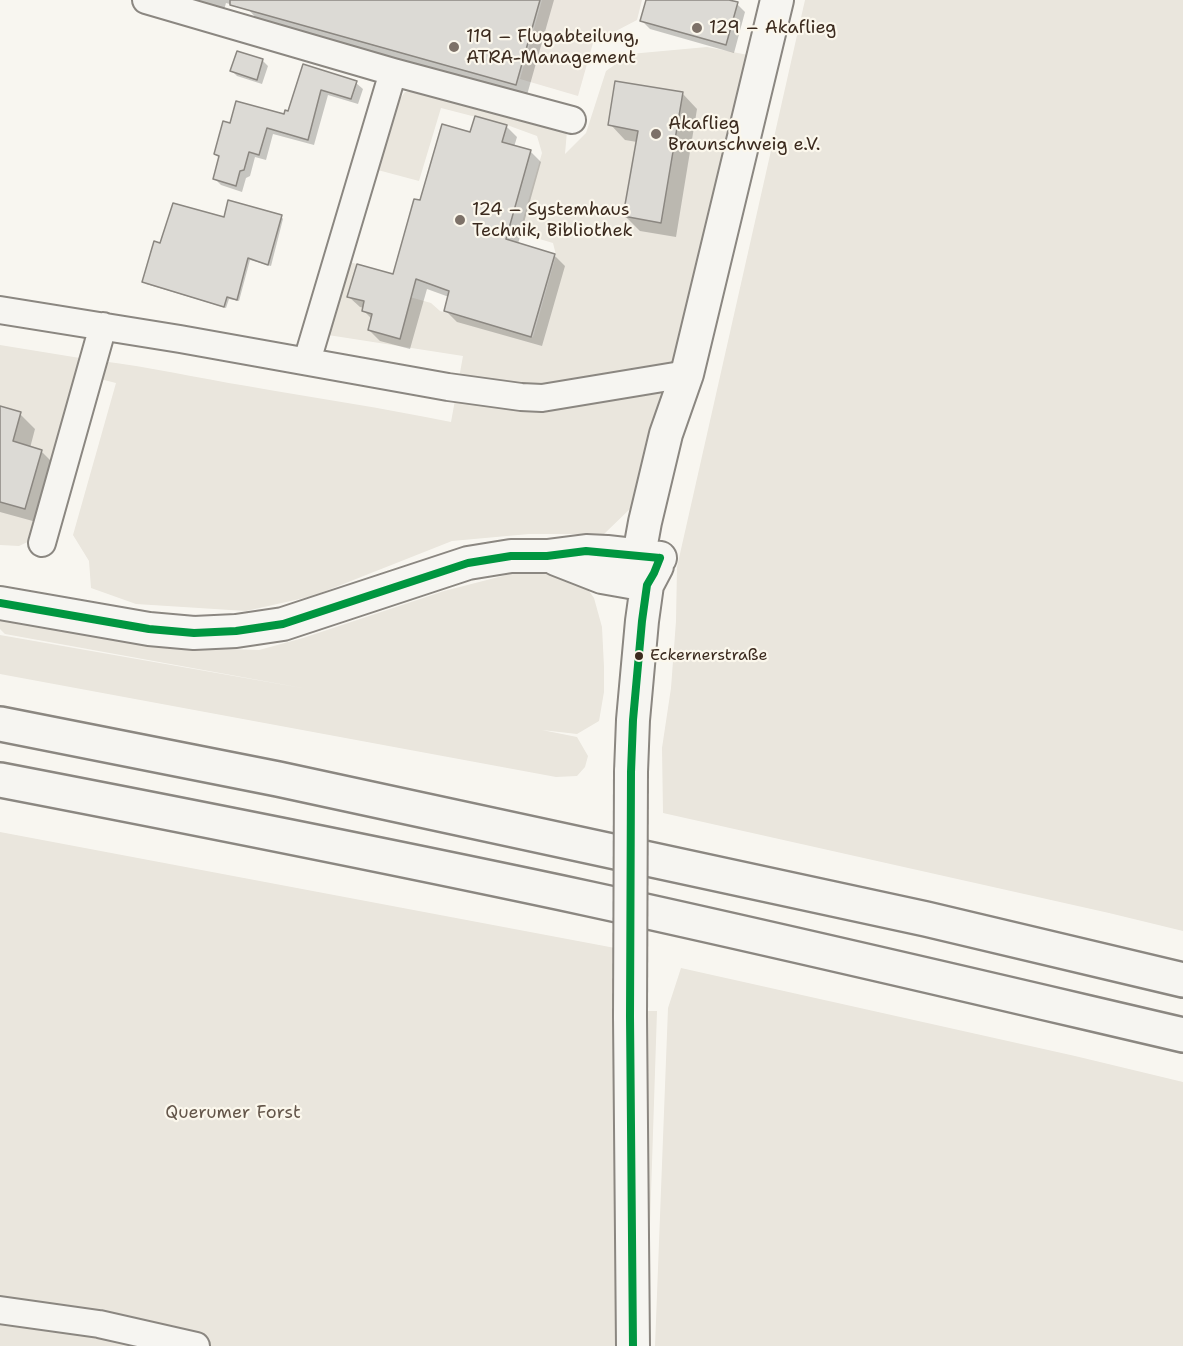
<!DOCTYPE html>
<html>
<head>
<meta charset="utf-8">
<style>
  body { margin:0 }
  canvas { display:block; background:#f8f6f0 }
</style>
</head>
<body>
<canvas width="1183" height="1346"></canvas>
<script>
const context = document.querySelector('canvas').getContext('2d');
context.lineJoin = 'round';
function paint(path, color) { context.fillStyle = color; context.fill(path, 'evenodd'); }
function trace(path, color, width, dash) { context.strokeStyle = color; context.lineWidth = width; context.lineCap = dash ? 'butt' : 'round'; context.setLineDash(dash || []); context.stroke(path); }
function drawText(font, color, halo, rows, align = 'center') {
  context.font = font + ' "Shantell Sans",sans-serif'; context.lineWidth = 4.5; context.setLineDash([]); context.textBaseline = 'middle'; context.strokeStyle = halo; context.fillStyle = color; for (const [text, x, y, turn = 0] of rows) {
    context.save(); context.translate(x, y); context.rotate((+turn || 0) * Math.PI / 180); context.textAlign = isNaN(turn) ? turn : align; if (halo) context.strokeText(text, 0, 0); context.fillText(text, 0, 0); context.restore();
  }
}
const built = new Path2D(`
  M 542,0 L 642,0 L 637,20 L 593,43 L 578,96 L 520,79 Z`);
const green = new Path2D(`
  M 805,0 L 1183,0 L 1183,931 L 1109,913 L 663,813 L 662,748 L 671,688 L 676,621 L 677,567 Z
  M 707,47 L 748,55 L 648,478 L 632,507 L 604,534 L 529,534 L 452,541 L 313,596 L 246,611 L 136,604 L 91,588 L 89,561 L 73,535 L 116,383 L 96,378 L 101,361 C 150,367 198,378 247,386 C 315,398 383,408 451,422 L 463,356 L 328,335 L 346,261 L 400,276 L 396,293 L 431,303 L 440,311 L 533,337 L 556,255 L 553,243 L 519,233 L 542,153 L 537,136 L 507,125 L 441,108 L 419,181 L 374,169 L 388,115 L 405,92 L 426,90 L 567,131 L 565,154 L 586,133 L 606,71 L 630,54 Z
  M 0,345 L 86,359 L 36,538 L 19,546 L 0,545 Z
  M 522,571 L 548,571 L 581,580 L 594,598 L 602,627 L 604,667 L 604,692 L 599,721 L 577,734 L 542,730 L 577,737 L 588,756 L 585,767 L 577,776 L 556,777 L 0,674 L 0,635 L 308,689 L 5,634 L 0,629 L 0,618 L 201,648 L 259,650 L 303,638 L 444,591 Z
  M 0,832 L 615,948 L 616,1011 L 657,1011 L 646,1346 L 0,1346 Z
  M 681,968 L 1075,1056 L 1183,1082 L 1183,1346 L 655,1346 L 668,1008 Z`);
const shadow = new Path2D(`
  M 189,0 L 554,0 L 527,95 L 258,20 L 248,9 L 226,3 L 224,10 Z
  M 648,0 L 723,0 L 737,4 L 745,12 L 734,53 L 650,29 L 642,21 Z
  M 262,60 L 268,66 L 262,84 L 237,76 L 232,71 Z
  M 304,66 L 356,83 L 363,89 L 358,104 L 328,95 L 314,145 L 273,134 L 266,160 L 255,157 L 250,176 L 246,178 L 242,192 L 221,185 L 215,179 L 220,158 L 215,154 L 231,125 L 285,116 L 289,113 Z
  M 682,93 L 697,109 L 676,237 L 640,231 L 625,216 L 637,142 L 625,140 L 610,124 Z
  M 506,126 L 517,137 L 514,147 L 530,151 L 541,162 L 518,244 L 554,255 L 565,266 L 542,346 L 457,322 L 446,311 L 449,297 L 427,289 L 410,349 L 380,341 L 369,330 L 372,319 L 363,310 L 364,308 L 360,307 L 349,297 L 394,276 L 421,202 L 471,134 Z
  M 281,216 L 283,219 L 271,266 L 250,260 L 239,301 L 229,299 L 226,308 L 146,284 L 144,282 L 161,245 Z
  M 0,408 L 20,414 L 35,429 L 30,448 L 41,451 L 56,466 L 40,523 L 0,512 Z`);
const building = new Path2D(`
  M 230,0 L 540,0 L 516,85 L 230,5 Z
  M 646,0 L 729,0 L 738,2 L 726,45 L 640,21 Z
  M 237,51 L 263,59 L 257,80 L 230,71 Z
  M 303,64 L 357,81 L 351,99 L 321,90 L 308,140 L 267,128 L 259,155 L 249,152 L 244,170 L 240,171 L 236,186 L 213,179 L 219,156 L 214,154 L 223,121 L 230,123 L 236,101 L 284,114 L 285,110 L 288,111 Z
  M 615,81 L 683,92 L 661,223 L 623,216 L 638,131 L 608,125 Z
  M 475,116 L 507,125 L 502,142 L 531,150 L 506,239 L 555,254 L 531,337 L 444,311 L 449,291 L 416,279 L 400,339 L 368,330 L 372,314 L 362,311 L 364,301 L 347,297 L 357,264 L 393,274 L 414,199 L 420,200 L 442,124 L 470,132 Z
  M 228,200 L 282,215 L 268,265 L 248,258 L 237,300 L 227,297 L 224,307 L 142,282 L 154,241 L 160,243 L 173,203 L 224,217 Z
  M 0,406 L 21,412 L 13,441 L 42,450 L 25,509 L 0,502 Z`);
const minor = new Path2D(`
  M 146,0 L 393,72 L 572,120
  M 0,310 L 180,339 L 448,387 L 521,397 L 542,398 L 687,374
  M 307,361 L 393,72
  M 42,543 L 103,326
  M 0,1310 L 99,1324 L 196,1346`);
const major = new Path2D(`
  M 556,559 L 602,577 L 647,585
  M 647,585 L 641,572 L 639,555 L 645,522 L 666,434 L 687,374 L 777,0
  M 0,603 L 149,629 L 194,633 L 236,631 L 283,624 L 468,563 L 511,556 L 547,556 L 586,551 L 607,552 L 660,558
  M 631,772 L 633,720 L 642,621 L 647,585 L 657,566
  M 630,1016 L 633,1346`);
const highway = new Path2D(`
  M 0,724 L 278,779 L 926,919 L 1183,980
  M 0,780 C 197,818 394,857 590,899 C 788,942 986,989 1183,1035`);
const majorBridge = new Path2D(`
  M 630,1016 L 631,772`);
const bus1 = new Path2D(`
  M 0,603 L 149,629 L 194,633 L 236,631 L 283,624 L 468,563 L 511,556 L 547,556 L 586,551 L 660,558
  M 633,1346 L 630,1016 L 631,772 L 633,720 L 642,621 L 647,585 L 654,573 L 660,558`);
const markers = [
  [697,28,6,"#7d7168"],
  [454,47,6,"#7d7168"],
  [656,134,6,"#7d7168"],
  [460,220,6,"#7d7168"],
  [639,656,5,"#3b2a1e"]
];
const busNames = [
  ["Eckernerstraße",650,656]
];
const poiNames = [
  ["129 – Akaflieg",709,28],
  ["119 – Flugabteilung,",466,37],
  ["ATRA-Management",466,58],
  ["Akaflieg",668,124],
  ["Braunschweig e.V.",668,145],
  ["124 – Systemhaus",472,210],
  ["Technik, Bibliothek",472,231]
];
const parkNames = [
  ["Querumer Forst",233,1113]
];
paint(built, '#ebe6de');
paint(green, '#eae6dd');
paint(shadow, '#0003');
paint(building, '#dcdad5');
trace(building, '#8b8781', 1.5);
trace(minor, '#8b8781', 30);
trace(major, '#8b8781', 36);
trace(highway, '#8b8781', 38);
trace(minor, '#f6f5f1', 26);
trace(major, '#f6f5f1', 32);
trace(highway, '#f6f5f1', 33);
trace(majorBridge, '#8b8781', 36, []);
trace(majorBridge, '#f6f5f1', 32);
trace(bus1, '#009640', 8);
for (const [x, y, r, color] of markers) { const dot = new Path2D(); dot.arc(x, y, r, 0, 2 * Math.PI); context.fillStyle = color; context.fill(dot); trace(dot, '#fbf7ec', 2); }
drawText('16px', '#3b2a1e', '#fbf7ec', busNames, 'left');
drawText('18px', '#3b2a1e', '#fbf7ec', poiNames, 'left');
drawText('18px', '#64564a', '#fbf7ec', parkNames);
</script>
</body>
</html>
